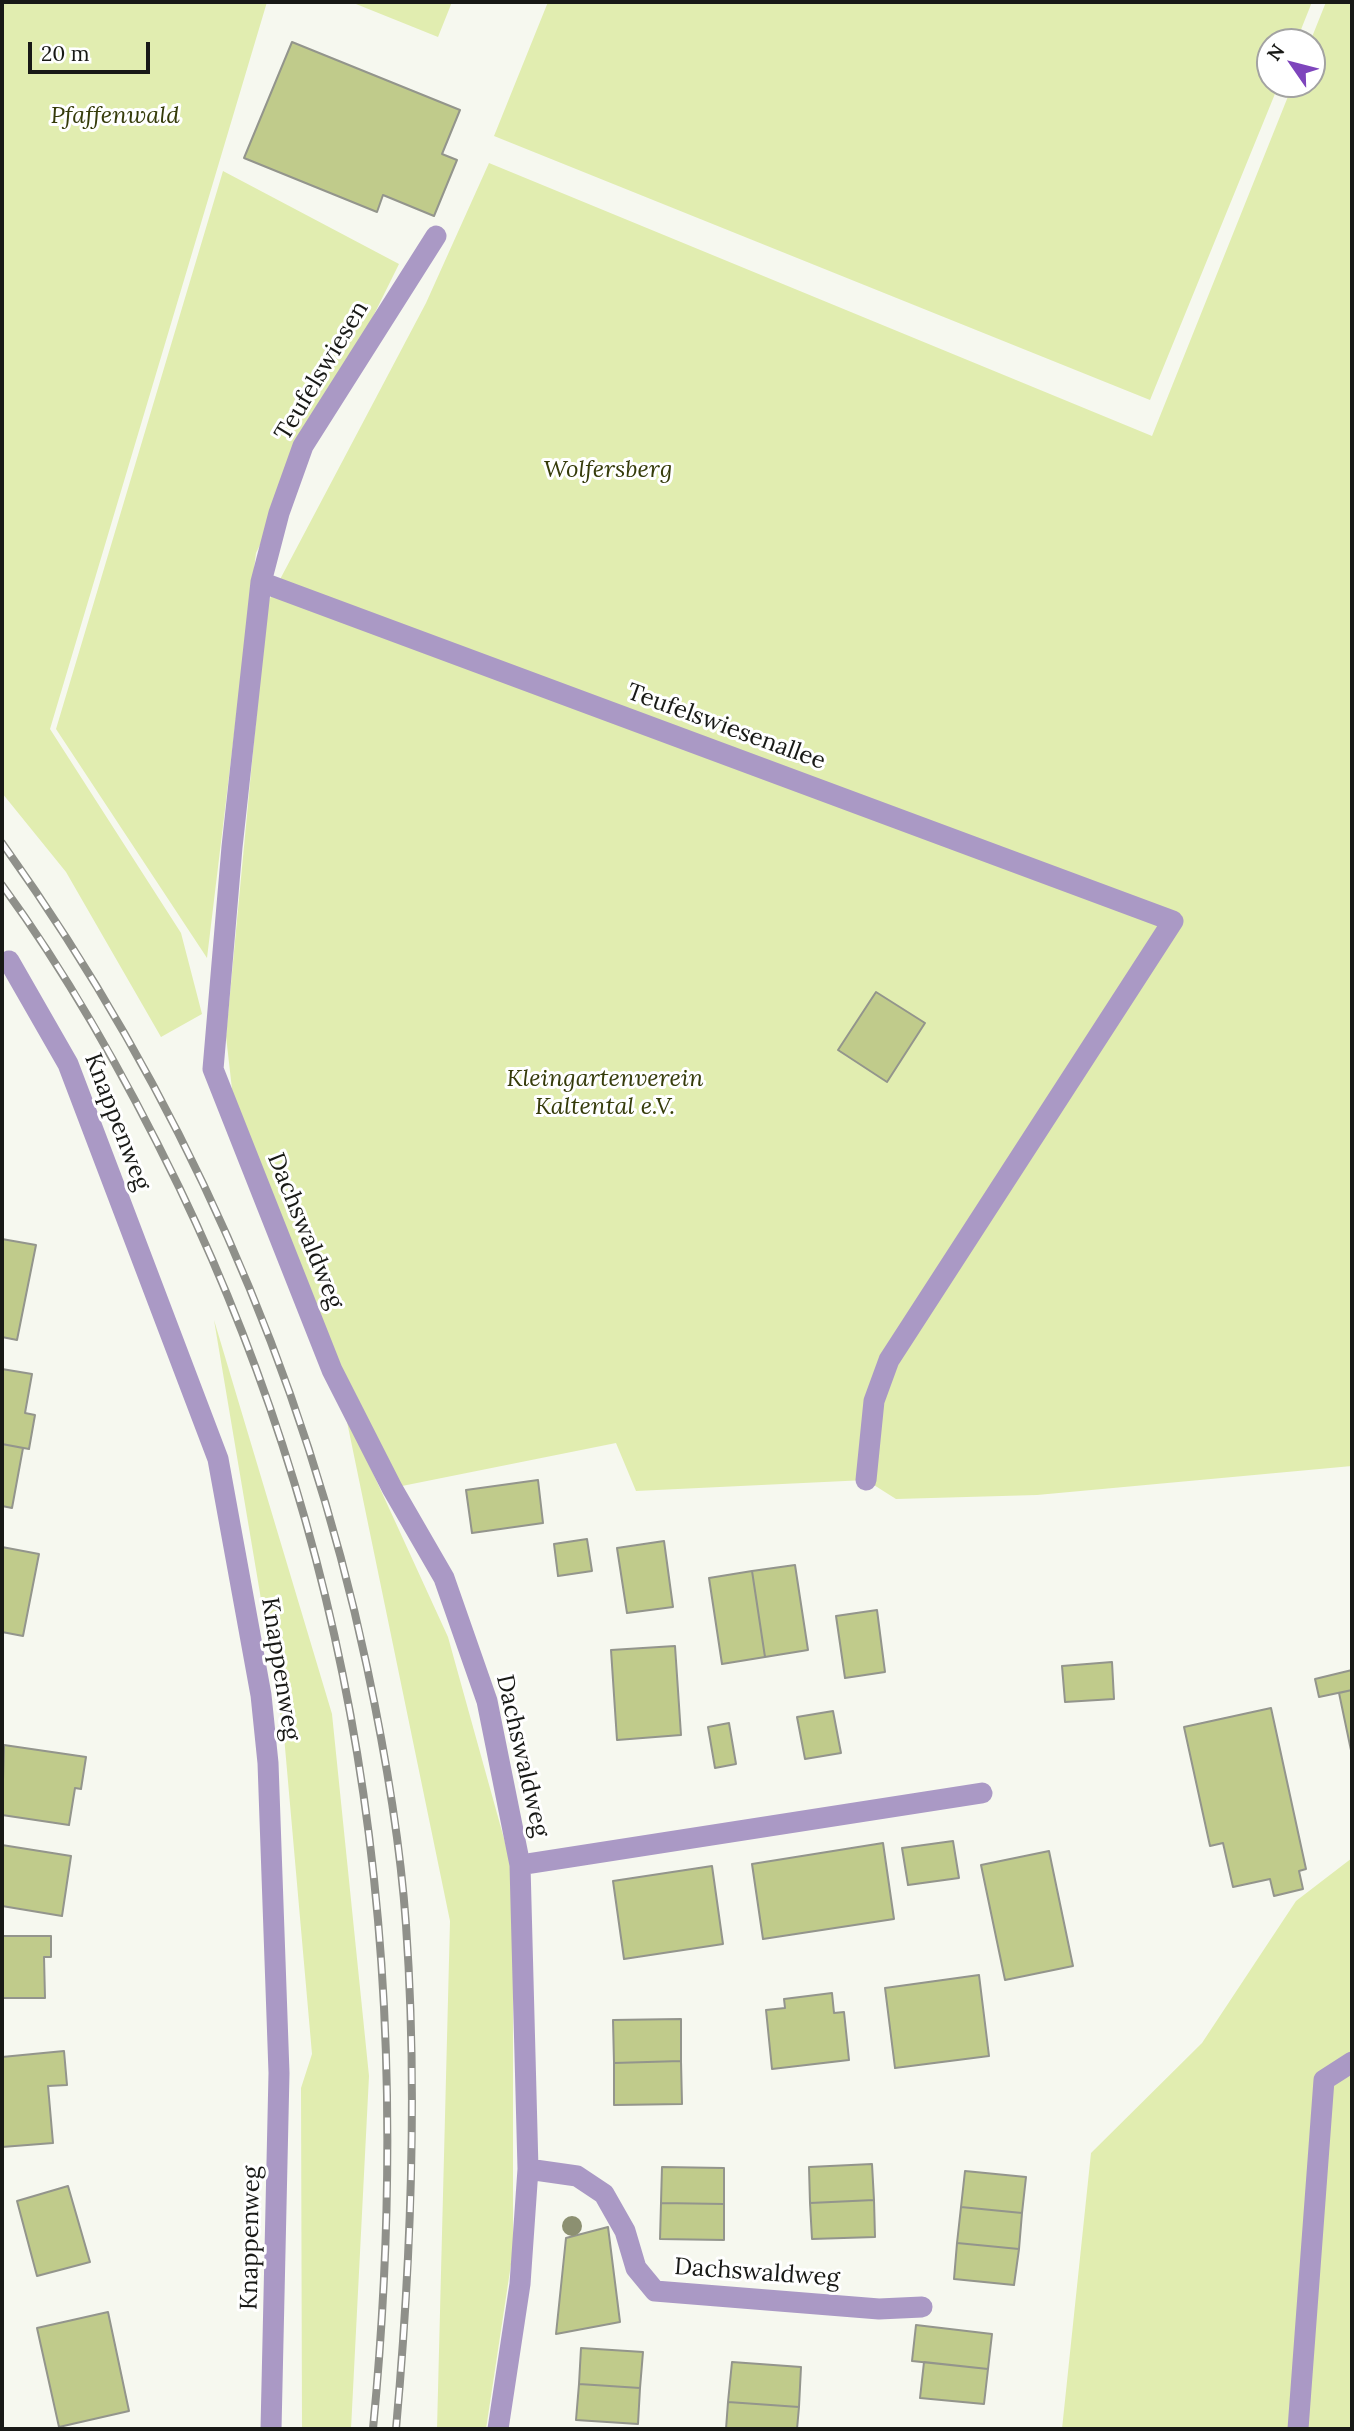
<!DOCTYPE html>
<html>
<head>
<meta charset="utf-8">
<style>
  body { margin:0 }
  #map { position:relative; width:1354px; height:2431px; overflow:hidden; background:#f6f8ef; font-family:Lora,serif }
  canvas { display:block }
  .frame { position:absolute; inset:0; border:4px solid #181916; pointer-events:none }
  .north { position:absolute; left:1256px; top:28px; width:70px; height:70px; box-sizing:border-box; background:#fff; border:2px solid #a3a3a2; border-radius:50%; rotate:305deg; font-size:19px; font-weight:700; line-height:28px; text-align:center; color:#181916 }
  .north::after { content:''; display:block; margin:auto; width:24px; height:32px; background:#7e45bc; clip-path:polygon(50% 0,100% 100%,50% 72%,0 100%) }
  .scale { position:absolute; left:28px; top:42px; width:122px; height:32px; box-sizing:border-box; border:4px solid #181916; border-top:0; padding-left:9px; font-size:21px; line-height:24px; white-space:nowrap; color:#181916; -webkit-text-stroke:5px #fff; paint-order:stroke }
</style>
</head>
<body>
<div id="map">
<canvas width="1354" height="2431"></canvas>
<div class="frame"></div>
<div class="north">N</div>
<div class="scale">20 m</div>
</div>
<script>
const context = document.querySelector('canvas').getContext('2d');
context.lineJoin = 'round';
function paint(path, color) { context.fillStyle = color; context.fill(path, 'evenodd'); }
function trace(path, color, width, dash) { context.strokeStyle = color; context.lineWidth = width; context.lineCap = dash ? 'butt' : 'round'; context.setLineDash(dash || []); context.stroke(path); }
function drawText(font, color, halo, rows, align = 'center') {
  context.font = font + ' Lora,serif'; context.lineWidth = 6; context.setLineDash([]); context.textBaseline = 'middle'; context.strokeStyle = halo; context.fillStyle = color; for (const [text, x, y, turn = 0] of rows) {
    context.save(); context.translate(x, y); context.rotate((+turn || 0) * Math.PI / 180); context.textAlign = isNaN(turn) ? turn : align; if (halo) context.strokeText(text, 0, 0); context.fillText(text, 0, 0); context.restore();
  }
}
const green = new Path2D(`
  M 2,2 L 267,2 L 50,729 L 181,933 L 202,1014 L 161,1037 L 66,872 L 2,793 Z
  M 351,2 L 452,2 L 438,37 Z
  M 548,2 L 1312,2 L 1296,42 L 1270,42 L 1270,84 L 1279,84 L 1150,400 L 494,136 Z
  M 1326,2 L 1352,2 L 1352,1466 L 1037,1495 L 896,1499 L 866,1480 L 636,1491 L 616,1443 L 392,1488 L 332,1370 L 233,1098 L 226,1036 L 267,604 L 426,303 L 489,163 L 1152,436 L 1293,84 L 1312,84 L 1310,42 Z
  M 223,171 L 399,264 L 256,553 L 207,958 L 56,729 Z
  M 214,1320 L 332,1714 L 369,2076 L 351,2429 L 302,2429 L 301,2088 L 312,2054 L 284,1736 Z
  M 345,1412 L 448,1637 L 513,1871 L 513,2251 L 486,2429 L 437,2429 L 450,1921 Z
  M 1352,1858 L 1352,2429 L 1062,2429 L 1091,2153 L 1202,2043 L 1296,1901 Z`);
const building = new Path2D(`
  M 292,42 L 460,110 L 442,154 L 457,160 L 434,216 L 383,195 L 377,212 L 244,158 Z
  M 876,992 L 925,1023 L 887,1082 L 838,1050 Z
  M 2,1239 L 36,1245 L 17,1340 L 2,1337 Z
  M 2,1369 L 32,1374 L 25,1413 L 35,1415 L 29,1449 L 2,1444 Z
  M 2,1444 L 23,1448 L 12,1508 L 2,1506 Z
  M 538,1480 L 543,1523 L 472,1533 L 466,1490 Z
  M 587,1539 L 592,1571 L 558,1576 L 554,1544 Z
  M 664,1541 L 673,1607 L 627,1613 L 617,1548 Z
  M 2,1547 L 39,1554 L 23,1636 L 2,1632 Z
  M 795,1565 L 808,1650 L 765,1657 L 752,1571 Z
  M 752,1571 L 765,1657 L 722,1664 L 709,1578 Z
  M 877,1610 L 885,1672 L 845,1678 L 836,1616 Z
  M 675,1646 L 681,1735 L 617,1740 L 611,1650 Z
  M 1112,1662 L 1114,1699 L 1065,1702 L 1062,1666 Z
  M 1352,1670 L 1352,1690 L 1319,1697 L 1315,1679 Z
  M 1352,1690 L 1352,1755 L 1339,1693 Z
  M 1271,1708 L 1306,1869 L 1299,1871 L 1303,1889 L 1274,1896 L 1270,1879 L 1233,1887 L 1223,1843 L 1210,1846 L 1184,1727 Z
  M 833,1711 L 841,1753 L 805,1759 L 797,1717 Z
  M 729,1723 L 736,1764 L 715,1768 L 708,1727 Z
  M 4,1745 L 86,1757 L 81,1789 L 75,1788 L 69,1825 L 2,1815 Z
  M 953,1841 L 959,1878 L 908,1885 L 902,1848 Z
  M 883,1843 L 894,1919 L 763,1939 L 752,1864 Z
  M 2,1845 L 71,1856 L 62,1916 L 2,1906 Z
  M 1049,1851 L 1073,1966 L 1005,1980 L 981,1865 Z
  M 712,1866 L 723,1944 L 624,1959 L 613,1881 Z
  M 2,1936 L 51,1936 L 51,1957 L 44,1957 L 45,1998 L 2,1998 Z
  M 979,1975 L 989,2056 L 895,2068 L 885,1988 Z
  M 832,1993 L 834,2013 L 844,2012 L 849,2060 L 772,2069 L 766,2010 L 785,2008 L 784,1999 Z
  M 681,2019 L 681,2061 L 614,2063 L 613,2020 Z
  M 64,2051 L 67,2085 L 48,2086 L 53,2143 L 2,2147 L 2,2057 Z
  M 681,2061 L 682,2104 L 614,2105 L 614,2063 Z
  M 872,2164 L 874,2200 L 810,2203 L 809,2167 Z
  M 662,2167 L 724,2168 L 724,2204 L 661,2203 Z
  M 965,2171 L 1026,2177 L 1022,2213 L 961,2207 Z
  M 68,2186 L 90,2262 L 37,2276 L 17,2201 Z
  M 874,2200 L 875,2237 L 812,2239 L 810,2203 Z
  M 661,2203 L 724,2204 L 724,2240 L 660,2239 Z
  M 961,2207 L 1022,2213 L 1019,2249 L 957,2243 Z
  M 608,2227 L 620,2322 L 556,2334 L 566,2238 Z
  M 957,2243 L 1019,2249 L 1014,2285 L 954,2279 Z
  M 108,2312 L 129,2411 L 59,2427 L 37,2328 Z
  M 916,2325 L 992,2334 L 988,2369 L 912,2361 Z
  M 581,2348 L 643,2352 L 640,2388 L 579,2384 Z
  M 732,2362 L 801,2367 L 799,2407 L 728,2402 Z
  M 924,2362 L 988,2369 L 984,2404 L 920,2398 Z
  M 579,2384 L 640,2388 L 638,2424 L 576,2420 Z
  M 728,2402 L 799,2407 L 797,2429 L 726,2429 Z`);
const minor = new Path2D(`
  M 436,236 L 303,446 L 279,513 L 261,582 L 232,847 L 213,1069 L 332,1370 L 392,1488 L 444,1578 L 487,1701 L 520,1865 L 528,2169 L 520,2284 L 498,2429
  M 261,582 L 1173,921 L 889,1360 L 874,1401 L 866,1480
  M 9,961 L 68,1064 L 218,1459 L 261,1695 L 268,1763 L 279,2073 L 271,2429
  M 520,1865 L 982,1793
  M 528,2169 L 577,2176 L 604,2194 L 625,2231 L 636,2268 L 655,2291 L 879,2309 L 922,2307
  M 1298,2429 L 1324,2080 L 1352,2062`);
const rail = new Path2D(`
  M 2,843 C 179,1090 304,1370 367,1667 C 385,1752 400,1839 406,1925 C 418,2093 411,2262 396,2429
  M 2,885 C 71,979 128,1082 179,1187 C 370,1584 415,1994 373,2429`);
const trees = [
  [572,2226]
];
const parkNames = [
  ["Pfaffenwald",115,116],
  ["Wolfersberg",608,470],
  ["Kleingartenverein",605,1079],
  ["Kaltental e.V.",605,1107]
];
const streetNames = [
  ["Teufelswiesen",322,371,-59],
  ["Teufelswiesenallee",726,727,20],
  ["Knappenweg",117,1122,69],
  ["Dachswaldweg",305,1231,68],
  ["Knappenweg",280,1669,81],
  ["Dachswaldweg",522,1756,77],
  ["Knappenweg",251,2238,-89],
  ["Dachswaldweg",757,2273,4]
];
paint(green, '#e1edb0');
paint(building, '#c0cb8b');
trace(building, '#93958c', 2);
trace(minor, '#aa99c5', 21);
trace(rail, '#8f908a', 8);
trace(rail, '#fff', 5, [16]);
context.fillStyle = '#8c9071';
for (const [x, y] of trees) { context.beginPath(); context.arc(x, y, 10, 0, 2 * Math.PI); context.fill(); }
drawText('italic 24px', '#353b0a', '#fff', parkNames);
drawText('24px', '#181916', '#fff', streetNames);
</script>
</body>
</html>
